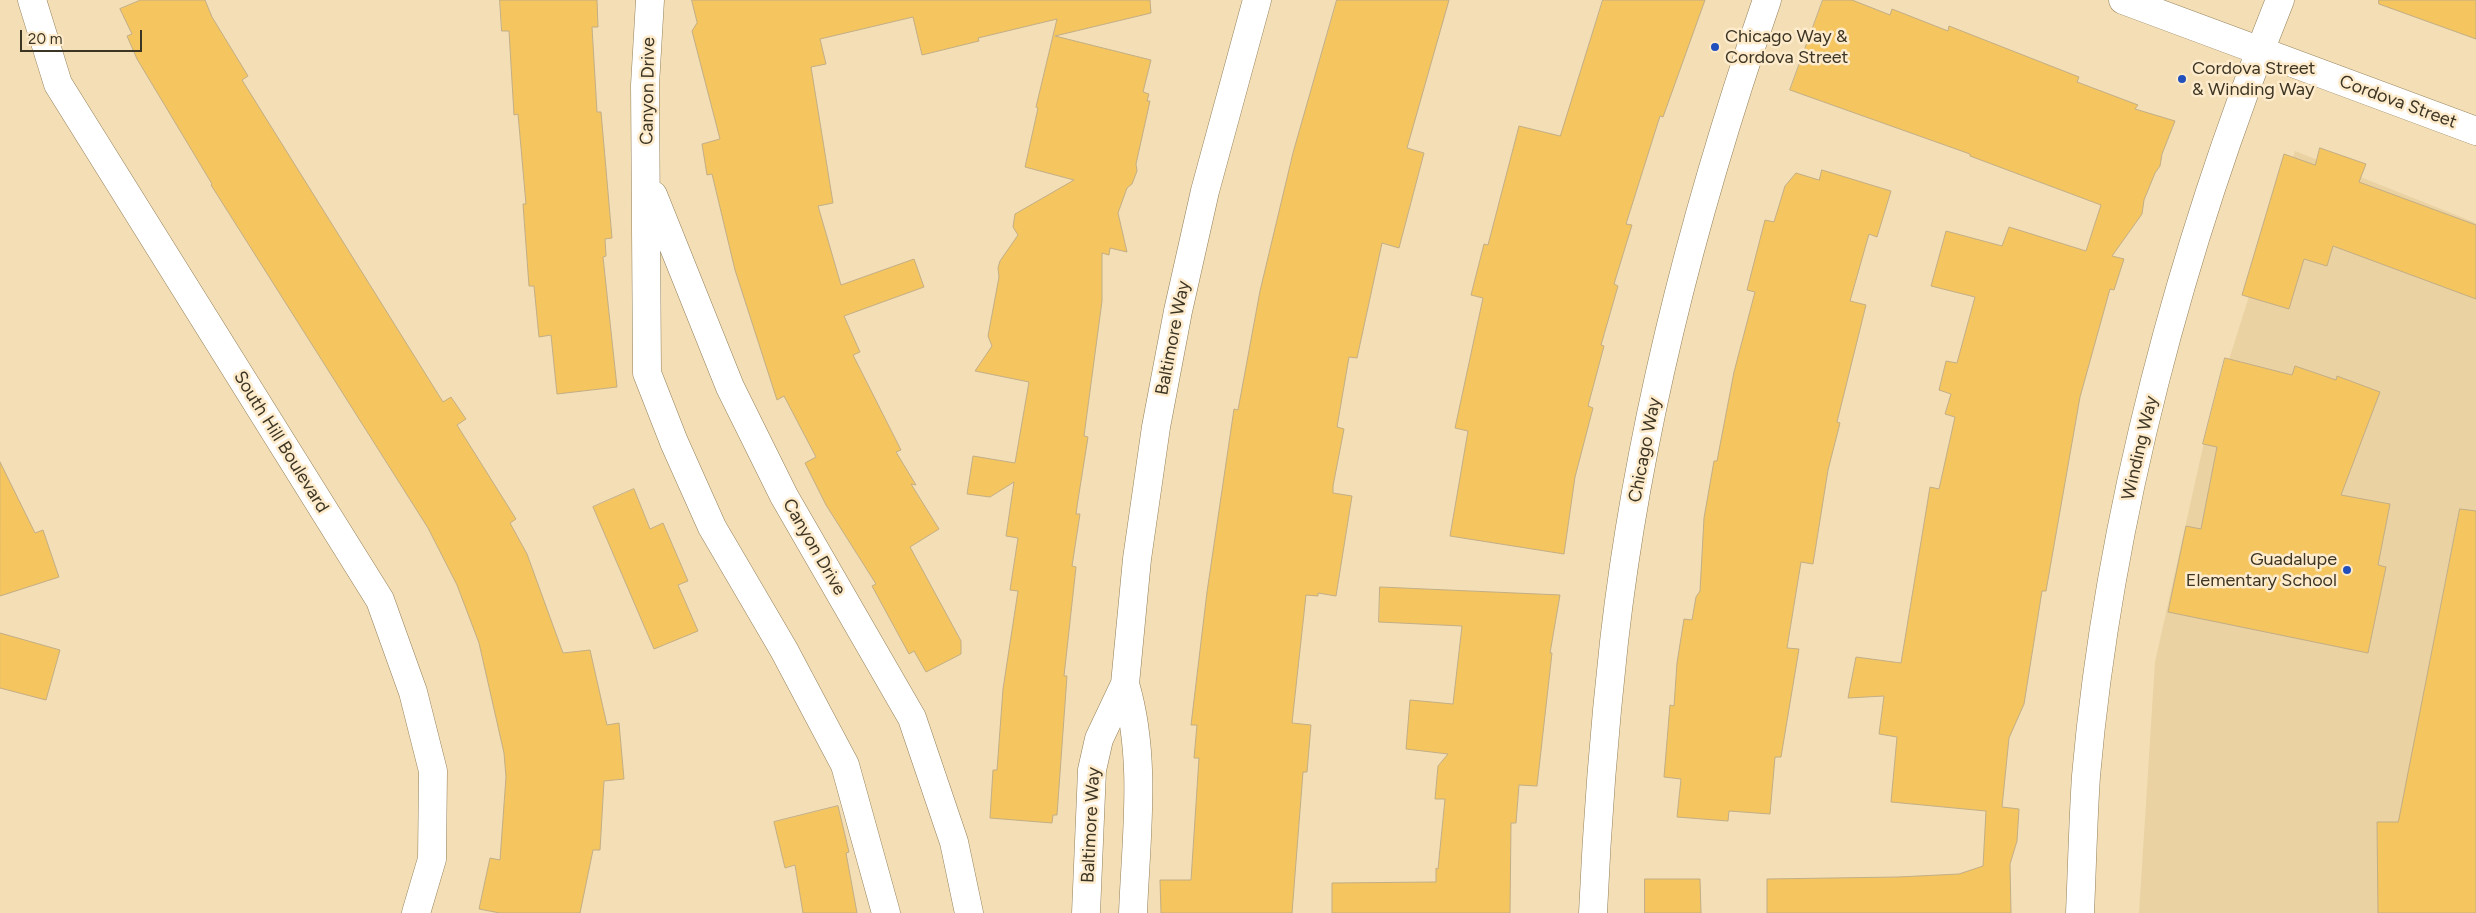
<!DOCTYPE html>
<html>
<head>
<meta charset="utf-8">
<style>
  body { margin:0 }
  #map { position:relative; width:2476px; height:913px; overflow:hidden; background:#f3deb5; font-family:Figtree,sans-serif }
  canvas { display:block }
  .scale { position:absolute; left:20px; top:30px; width:122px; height:22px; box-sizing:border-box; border:2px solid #3d3524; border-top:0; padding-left:6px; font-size:15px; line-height:18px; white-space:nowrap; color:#3d3524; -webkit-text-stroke:4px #fdebcb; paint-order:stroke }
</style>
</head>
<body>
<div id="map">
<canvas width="2476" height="913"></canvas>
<div class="scale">20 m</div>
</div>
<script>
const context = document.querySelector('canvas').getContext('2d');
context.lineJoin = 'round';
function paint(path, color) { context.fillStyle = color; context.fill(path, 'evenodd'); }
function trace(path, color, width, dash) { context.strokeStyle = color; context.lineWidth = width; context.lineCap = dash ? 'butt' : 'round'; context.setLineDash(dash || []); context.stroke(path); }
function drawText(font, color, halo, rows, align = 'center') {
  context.font = font + ' Figtree,sans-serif'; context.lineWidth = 5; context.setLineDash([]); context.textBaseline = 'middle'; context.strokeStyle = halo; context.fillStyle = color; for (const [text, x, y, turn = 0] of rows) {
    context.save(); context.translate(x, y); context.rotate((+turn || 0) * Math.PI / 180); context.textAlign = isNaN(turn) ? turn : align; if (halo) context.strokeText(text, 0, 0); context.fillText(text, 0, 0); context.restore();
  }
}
const built = new Path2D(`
  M 2295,151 L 2476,223 L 2476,913 L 2139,913 L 2155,662 L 2207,429 Z`);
const building = new Path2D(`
  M 141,0 L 205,0 L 212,17 L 248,76 L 242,80 L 443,402 L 451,397 L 466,419 L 457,425 L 516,519 L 510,523 L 527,554 L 563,653 L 590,650 L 607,725 L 619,723 L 624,779 L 604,781 L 600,850 L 593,850 L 580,913 L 500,913 L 479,909 L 490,858 L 500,860 L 506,777 L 504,753 L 479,643 L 457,585 L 428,528 L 211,185 L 212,184 L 137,59 L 127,36 L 132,34 L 120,9 Z
  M 500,0 L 597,0 L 598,27 L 592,27 L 597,112 L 601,112 L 612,238 L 605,239 L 606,256 L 603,257 L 617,387 L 557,394 L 551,335 L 539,337 L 534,286 L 529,286 L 523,204 L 526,204 L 518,114 L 514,115 L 509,31 L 502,31 Z
  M 692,0 L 1150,0 L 1151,13 L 1055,36 L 1151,60 L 1143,92 L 1149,94 L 1147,101 L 1150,101 L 1136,164 L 1137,171 L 1132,184 L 1127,188 L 1118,213 L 1127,252 L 1110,248 L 1109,255 L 1102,253 L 1102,301 L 1084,436 L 1088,437 L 1078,500 L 1076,514 L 1080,514 L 1072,566 L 1076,567 L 1064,676 L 1067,676 L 1057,815 L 1053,815 L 1052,823 L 990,818 L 993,770 L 997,770 L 1003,689 L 1018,591 L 1010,590 L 1018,538 L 1006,536 L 1014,482 L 990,497 L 967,494 L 973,456 L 1015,463 L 1029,382 L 975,371 L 992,346 L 988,336 L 999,277 L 998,268 L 1000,261 L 1018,235 L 1013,227 L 1015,214 L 1074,180 L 1025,167 L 1038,108 L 1036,107 L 1057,19 L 978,38 L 979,41 L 922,55 L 913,17 L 820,39 L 826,64 L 811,67 L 833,203 L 818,206 L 841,285 L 914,259 L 924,287 L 844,316 L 860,352 L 853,355 L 901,450 L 896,452 L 916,485 L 911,484 L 939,529 L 910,547 L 961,641 L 961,654 L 926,672 L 914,651 L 909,654 L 872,586 L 876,584 L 826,505 L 805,463 L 816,457 L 784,396 L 777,400 L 735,270 L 712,174 L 707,175 L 702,144 L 720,139 L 692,31 L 697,23 Z
  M 1337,0 L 1449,0 L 1407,148 L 1424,153 L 1399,248 L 1382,243 L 1357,358 L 1349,357 L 1337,427 L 1344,429 L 1333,486 L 1333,493 L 1352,496 L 1336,596 L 1318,593 L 1318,596 L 1306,595 L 1292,723 L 1311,725 L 1307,772 L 1303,772 L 1292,913 L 1161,913 L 1160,880 L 1191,880 L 1199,758 L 1194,758 L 1197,725 L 1191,725 L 1207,592 L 1234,409 L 1238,410 L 1260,291 L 1293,153 Z
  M 1603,0 L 1705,0 L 1663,117 L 1660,116 L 1626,224 L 1632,225 L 1614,284 L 1618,286 L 1601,345 L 1604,346 L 1588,406 L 1593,408 L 1575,477 L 1564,554 L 1450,536 L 1468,431 L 1455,428 L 1483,298 L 1471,295 L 1484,244 L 1488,245 L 1519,126 L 1560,136 Z
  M 1823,0 L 1852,0 L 1890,15 L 1892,9 L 1948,31 L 1949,26 L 2079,77 L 2077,82 L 2138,105 L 2135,109 L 2175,121 L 2162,154 L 2160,166 L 2155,173 L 2144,200 L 2142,214 L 2112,256 L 2124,259 L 2114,290 L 2110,289 L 2080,397 L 2046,591 L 2042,591 L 2024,704 L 2009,738 L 2002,807 L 2019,809 L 2017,841 L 2010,864 L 2011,913 L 1767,913 L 1767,879 L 1898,877 L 1959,874 L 1983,866 L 1986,811 L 1891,802 L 1897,737 L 1879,734 L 1884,696 L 1848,698 L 1856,657 L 1901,663 L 1930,487 L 1939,489 L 1955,417 L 1945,414 L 1951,394 L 1939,390 L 1946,361 L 1957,363 L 1975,297 L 1931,286 L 1946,231 L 2002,246 L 2009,227 L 2086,251 L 2101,205 L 1970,156 L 1970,154 L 1790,90 Z
  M 2379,0 L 2476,0 L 2476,39 L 2379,4 Z
  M 2320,148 L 2366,164 L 2359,182 L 2476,225 L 2476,299 L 2333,246 L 2327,266 L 2304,259 L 2289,309 L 2242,295 L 2284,154 L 2315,165 Z
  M 1822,170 L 1891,191 L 1877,237 L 1869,234 L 1850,301 L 1866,305 L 1837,422 L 1840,423 L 1828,470 L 1813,564 L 1801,562 L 1787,648 L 1799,649 L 1781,757 L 1775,757 L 1770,814 L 1729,811 L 1728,821 L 1677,817 L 1681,779 L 1664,777 L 1670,705 L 1674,706 L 1677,663 L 1684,619 L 1692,620 L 1696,597 L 1700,591 L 1704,518 L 1714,461 L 1717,461 L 1734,372 L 1755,292 L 1747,290 L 1765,220 L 1774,222 L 1785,186 L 1796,173 L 1819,180 Z
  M 2225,358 L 2292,375 L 2295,366 L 2336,380 L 2337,376 L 2380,392 L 2341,495 L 2390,504 L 2378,565 L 2386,567 L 2368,653 L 2168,612 L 2186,526 L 2201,529 L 2217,447 L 2203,444 Z
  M 0,462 L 35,533 L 43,530 L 59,577 L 0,596 Z
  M 634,489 L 650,529 L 663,523 L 688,581 L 678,585 L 698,631 L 654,649 L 593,507 Z
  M 2460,509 L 2476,511 L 2476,913 L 2378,913 L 2377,822 L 2398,822 Z
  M 1380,587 L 1560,595 L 1550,653 L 1552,653 L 1537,786 L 1519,785 L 1516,823 L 1511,823 L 1510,913 L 1332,913 L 1332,883 L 1436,882 L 1436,868 L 1438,869 L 1445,799 L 1435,799 L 1438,766 L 1448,754 L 1406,749 L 1410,700 L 1453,704 L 1462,626 L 1379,622 Z
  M 0,633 L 60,650 L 46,700 L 0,688 Z
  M 838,806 L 849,852 L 846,853 L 857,913 L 803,913 L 795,865 L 785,868 L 774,822 Z
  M 1645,879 L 1700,879 L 1701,913 L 1645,913 Z`);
const minor = new Path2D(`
  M 32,0 L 58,84 L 380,600 L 413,692 L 433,771 L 432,859 L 416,913
  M 650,0 L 645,85 L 647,373 L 674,442 L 712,527 L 784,650 L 845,765 L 886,913
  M 2123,0 L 2476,131
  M 653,195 L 730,387 L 784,496 L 912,718 L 954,842 L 969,913
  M 1125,684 C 1147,758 1136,836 1133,913
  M 1086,913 L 1092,770 L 1099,739 L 1125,684 L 1137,559 L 1156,427 L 1178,311 L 1205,191 L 1257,0
  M 1593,913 C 1597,823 1604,732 1614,642 C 1639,423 1695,208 1767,0
  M 2080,913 C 2082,868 2083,822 2086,776 C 2109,515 2182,243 2280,0`);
const markers = [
  [1715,47,5,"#214fbc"],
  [2182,79,5,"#214fbc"],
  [2347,570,5,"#214fbc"]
];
const poiNames = [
  ["Chicago Way &",1725,37],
  ["Cordova Street",1725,58],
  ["Cordova Street",2192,69],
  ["& Winding Way",2192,90],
  ["Guadalupe",2337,560,"right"],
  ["Elementary School",2337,581,"right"]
];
const streetNames = [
  ["Canyon Drive",648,91,-89],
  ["Cordova Street",2398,102,20],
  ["Baltimore Way",1173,338,-79],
  ["South Hill Boulevard",281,442,58],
  ["Winding Way",2140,448,-77],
  ["Chicago Way",1645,450,-79],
  ["Canyon Drive",814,547,60],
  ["Baltimore Way",1091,825,-87]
];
paint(built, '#ead2a2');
paint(building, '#f5c55f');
trace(building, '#c2ae86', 1);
trace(minor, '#927f59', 29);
trace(minor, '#fff', 28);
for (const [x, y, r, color] of markers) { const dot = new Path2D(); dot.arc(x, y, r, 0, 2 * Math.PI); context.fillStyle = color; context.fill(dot); trace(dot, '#fdebcb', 2); }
drawText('18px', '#3d3524', '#fdebcb', poiNames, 'left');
drawText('18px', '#3d3524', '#fdebcb', streetNames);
</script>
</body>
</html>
